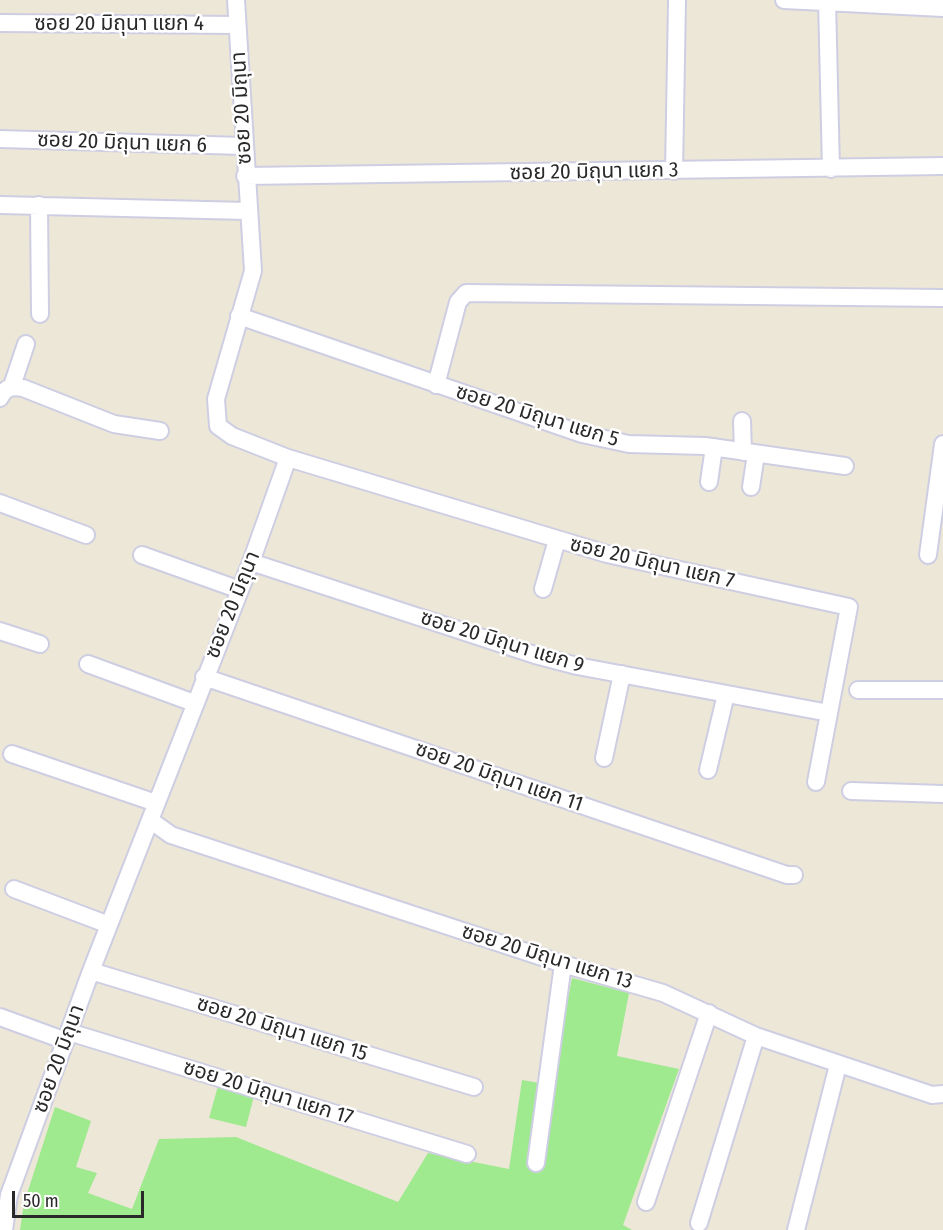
<!DOCTYPE html>
<html>
<head>
<meta charset="utf-8">
<style>
  body { margin:0 }
  #map { position:relative; width:943px; height:1230px; overflow:hidden; background:#ede7d8; font-family:"Fira Sans Condensed",sans-serif }
  canvas { display:block }
  .scale { position:absolute; left:12px; top:1191px; width:132px; height:27px; box-sizing:border-box; border:3px solid #292929; border-top:0; padding-left:8px; font-size:18px; line-height:21px; white-space:nowrap; color:#292929; -webkit-text-stroke:4px #fff; paint-order:stroke }
</style>
</head>
<body>
<div id="map">
<canvas width="943" height="1230"></canvas>
<div class="scale">50 m</div>
</div>
<script>
const context = document.querySelector('canvas').getContext('2d');
context.lineJoin = 'round';
function paint(path, color) { context.fillStyle = color; context.fill(path, 'evenodd'); }
function trace(path, color, width, dash) { context.strokeStyle = color; context.lineWidth = width; context.lineCap = dash ? 'butt' : 'round'; context.setLineDash(dash || []); context.stroke(path); }
function drawText(font, color, halo, rows, align = 'center') {
  context.font = font + ' "Fira Sans Condensed","Noto Sans Thai",sans-serif'; context.lineWidth = 5; context.setLineDash([]); context.textBaseline = 'middle'; context.strokeStyle = halo; context.fillStyle = color; for (const [text, x, y, turn = 0] of rows) {
    context.save(); context.translate(x, y); context.rotate((+turn || 0) * Math.PI / 180); context.textAlign = isNaN(turn) ? turn : align; if (halo) context.strokeText(text, 0, 0); context.fillText(text, 0, 0); context.restore();
  }
}
const green = new Path2D(`
  M 572,978 L 629,993 L 617,1056 L 679,1069 L 623,1225 L 632,1230 L 20,1230 L 24,1203 L 55,1107 L 91,1121 L 76,1167 L 97,1173 L 88,1193 L 132,1209 L 159,1139 L 236,1137 L 398,1202 L 428,1153 L 509,1169 L 522,1080 L 551,1085 Z
  M 218,1086 L 254,1096 L 246,1127 L 209,1118 Z`);
const minor = new Path2D(`
  M 784,0 L 943,8
  M 827,0 L 831,169
  M 0,23 L 237,25
  M 0,139 L 243,146
  M 674,171 L 677,0
  M 245,176 L 943,166
  M 0,205 L 247,211
  M 39,205 L 40,314
  M 239,316 L 582,434 L 629,444 L 705,446 L 845,466
  M 436,385 L 458,302 L 466,293 L 943,298
  M 12,386 L 26,344
  M 0,398 C 5,387 12,386 23,388 L 114,424 L 160,431
  M 742,421 L 743,452
  M 288,458 L 607,554 L 849,607 L 816,782
  M 709,482 L 714,447
  M 751,487 L 756,454
  M 0,503 L 86,535
  M 142,555 L 240,590
  M 928,555 L 943,444
  M 251,562 L 535,655 L 577,666 L 829,713
  M 543,589 L 557,540
  M 0,631 L 40,644
  M 88,664 L 194,703
  M 204,677 L 787,875 L 794,875
  M 858,690 L 943,690
  M 12,754 L 156,803
  M 604,758 L 622,674
  M 708,770 L 726,694
  M 851,791 L 943,794
  M 150,820 L 171,835 L 563,964 L 663,993 L 756,1036 L 932,1095 L 943,1094
  M 14,889 L 109,925
  M 91,971 L 474,1087
  M 0,1017 L 66,1041
  M 69,1032 L 467,1154
  M 536,1163 L 563,964
  M 646,1202 L 709,1013
  M 699,1223 L 756,1036
  M 4,1230 L 9,1195 L 91,971 L 251,562 L 288,458 L 232,436 L 218,426 L 216,399 L 253,271 L 236,0
  M 796,1230 L 838,1065`);
const streetNames = [
  ["ซอย 20 มิถุนา แยก 4",119,24],
  ["ซอย 20 มิถุนา",242,108,-93],
  ["ซอย 20 มิถุนา แยก 6",122,143,2],
  ["ซอย 20 มิถุนา แยก 3",594,172,-1],
  ["ซอย 20 มิถุนา แยก 5",537,416,17],
  ["ซอย 20 มิถุนา แยก 7",652,563,13],
  ["ซอย 20 มิถุนา",233,605,-68],
  ["ซอย 20 มิถุนา แยก 9",502,642,17],
  ["ซอย 20 มิถุนา แยก 11",499,777,19],
  ["ซอย 20 มิถุนา แยก 13",547,957,17],
  ["ซอย 20 มิถุนา แยก 15",282,1029,17],
  ["ซอย 20 มิถุนา",59,1059,-70],
  ["ซอย 20 มิถุนา แยก 17",268,1093,17]
];
paint(green, '#9fe98f');
trace(minor, '#cecee3', 20);
trace(minor, '#fff', 16);
drawText('21px', '#292929', '#fff', streetNames);
</script>
</body>
</html>
